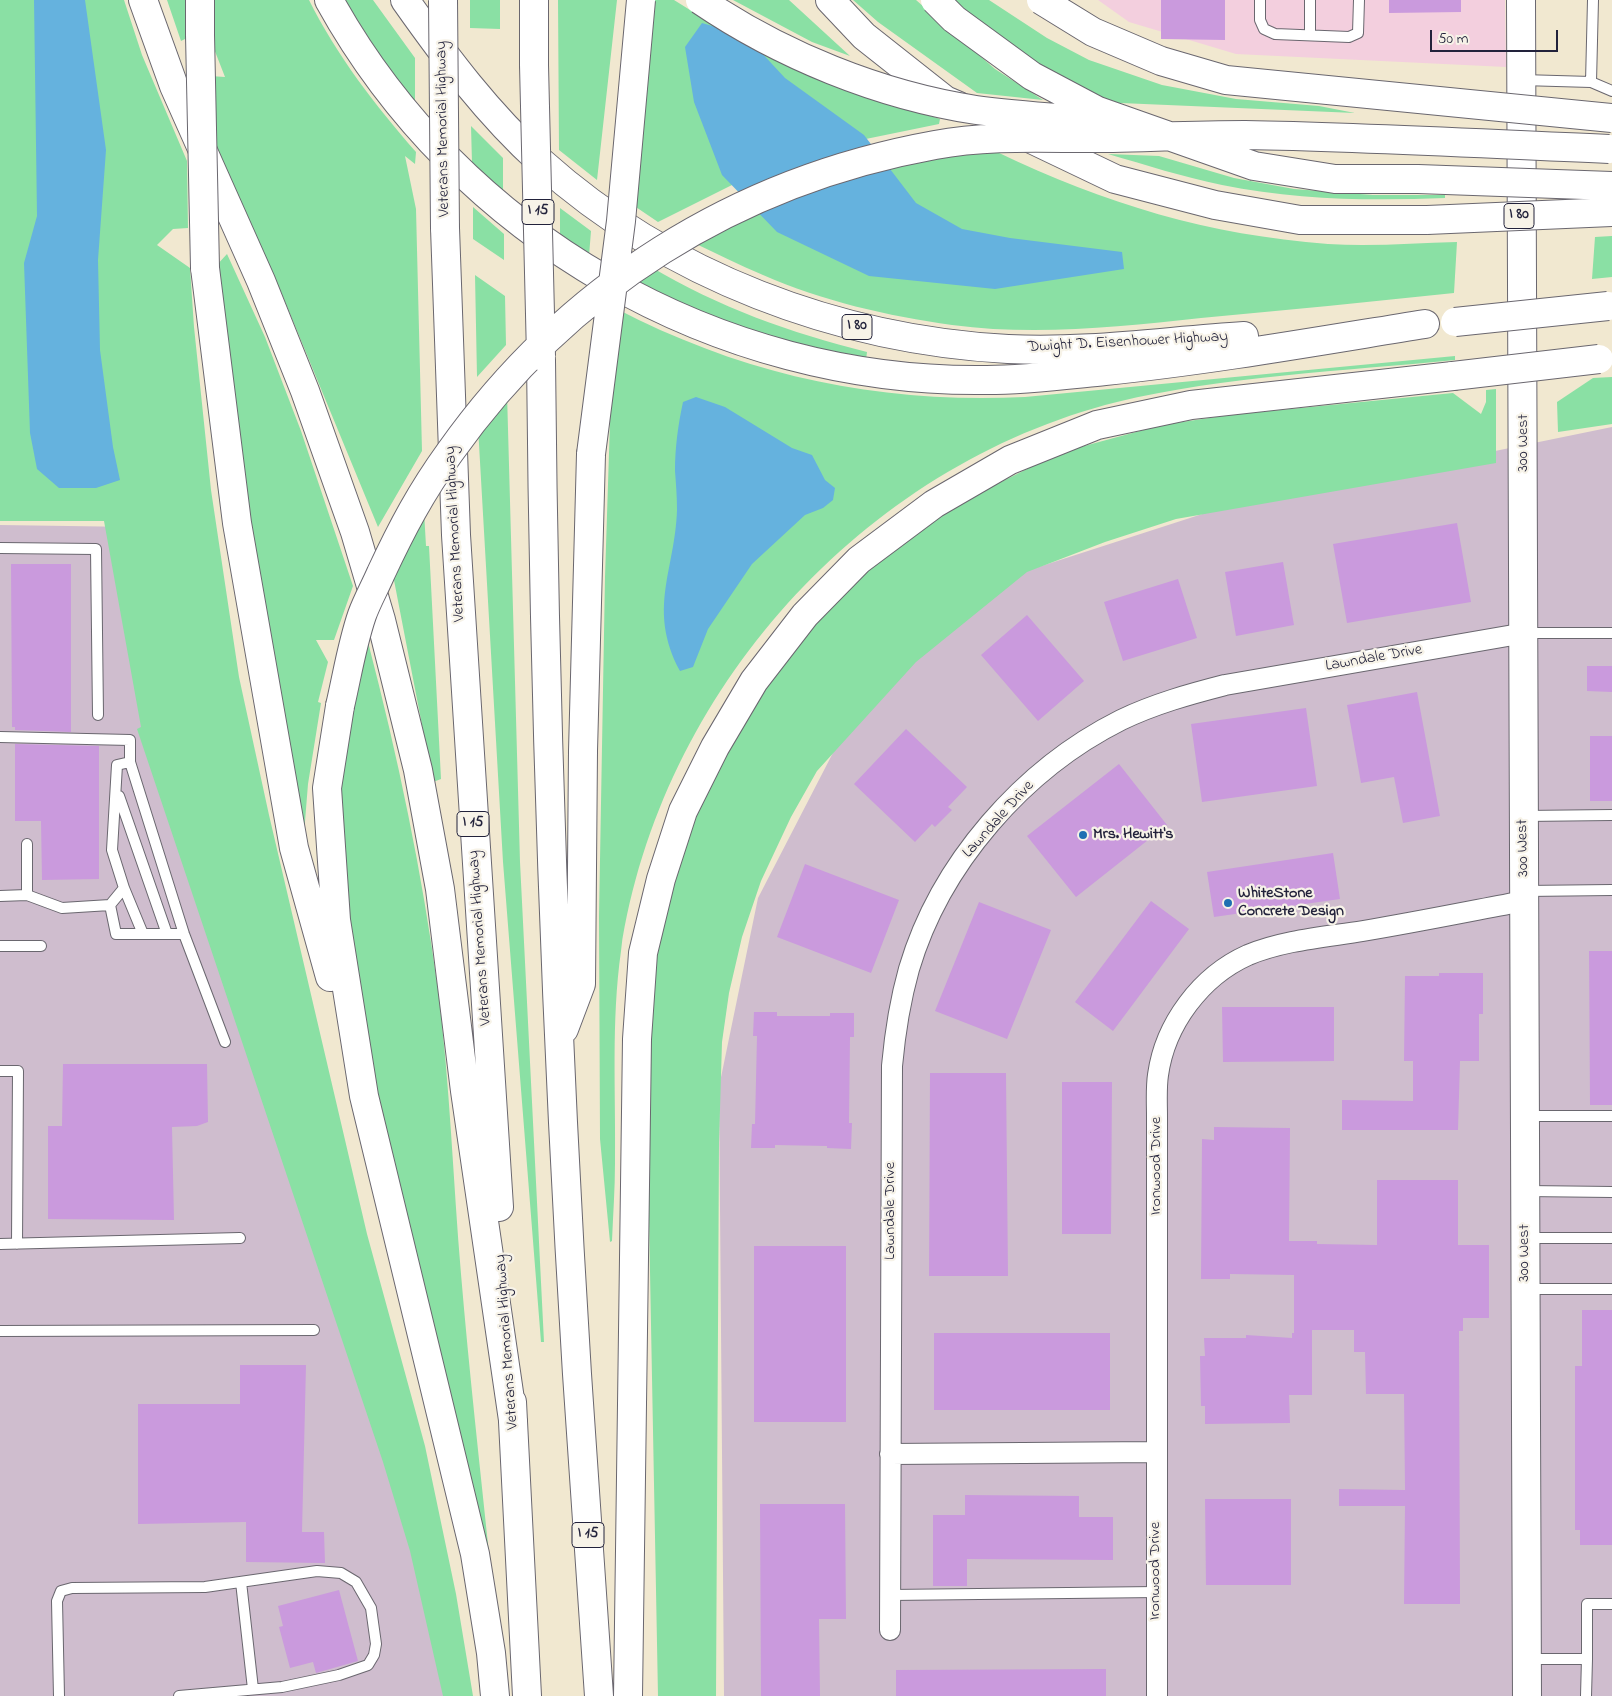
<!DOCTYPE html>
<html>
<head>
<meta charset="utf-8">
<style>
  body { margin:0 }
  #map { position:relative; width:1612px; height:1696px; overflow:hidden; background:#f1e8d0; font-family:"Indie Flower",sans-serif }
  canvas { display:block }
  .scale { position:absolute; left:1430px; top:30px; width:128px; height:22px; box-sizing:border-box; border:2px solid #22223b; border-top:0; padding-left:6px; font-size:15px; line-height:18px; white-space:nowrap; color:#22223b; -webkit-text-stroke:4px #f7f3e8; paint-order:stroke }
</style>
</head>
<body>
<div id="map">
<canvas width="1612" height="1696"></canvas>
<div class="scale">50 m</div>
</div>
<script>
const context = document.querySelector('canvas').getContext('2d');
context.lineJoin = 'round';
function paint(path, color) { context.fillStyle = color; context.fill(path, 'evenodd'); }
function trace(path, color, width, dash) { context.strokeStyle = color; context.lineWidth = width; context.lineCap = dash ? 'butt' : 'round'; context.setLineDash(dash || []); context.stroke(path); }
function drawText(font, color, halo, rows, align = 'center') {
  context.font = font + ' "Indie Flower",sans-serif'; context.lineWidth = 4.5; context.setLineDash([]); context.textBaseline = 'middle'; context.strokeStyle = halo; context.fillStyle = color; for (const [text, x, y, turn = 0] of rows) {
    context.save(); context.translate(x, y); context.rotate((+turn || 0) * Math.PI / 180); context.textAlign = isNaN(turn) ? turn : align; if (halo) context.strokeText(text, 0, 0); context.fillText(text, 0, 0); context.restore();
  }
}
const built = new Path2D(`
  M 1098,0 L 1505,0 L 1506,67 L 1236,54 L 1129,22 Z`);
const industrial = new Path2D(`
  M 1612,427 L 1612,1696 L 724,1696 L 719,1087 L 758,898 L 869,683 L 1026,571 L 1227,506 Z
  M 0,525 L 135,527 L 452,1696 L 0,1696 Z`);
const green = new Path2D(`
  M 0,0 L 124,0 L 142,55 L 187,161 L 188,228 L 173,229 L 157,245 L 190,268 L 194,327 L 211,490 L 239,677 L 269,815 L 367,1234 L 425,1446 L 456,1594 L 473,1696 L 443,1696 L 410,1551 L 383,1462 L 137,729 L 141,727 L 104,521 L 0,521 Z
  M 167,0 L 185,0 L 185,39 L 181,41 Z
  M 209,0 L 309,0 C 337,56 375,105 416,152 L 415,164 L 405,156 L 416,209 L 422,451 L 378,527 L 281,292 L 210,133 L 210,76 L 225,77 L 209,36 Z
  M 345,0 L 373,0 L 415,58 L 415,103 L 383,61 Z
  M 470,0 L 500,0 L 500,29 L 470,28 Z
  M 558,0 L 617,0 L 597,180 L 559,150 Z
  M 654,0 L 674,0 L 743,43 L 809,76 L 940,119 L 939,124 L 856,141 L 734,184 L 658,222 L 627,201 Z
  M 733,0 L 789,0 L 850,56 L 812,42 Z
  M 853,0 L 916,0 L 995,69 L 1043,100 L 977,93 L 878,22 Z
  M 949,0 L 989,0 L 1047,38 L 1089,60 L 1162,85 L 1236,99 L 1319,106 L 1355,113 L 1097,102 L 1059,83 Z
  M 471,126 L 503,158 L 503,192 L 472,163 Z
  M 997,152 C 1105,204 1209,235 1328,244 C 1371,247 1415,243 1457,242 L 1454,293 C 1370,302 1286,310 1201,318 C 1118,327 1035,336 952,325 C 888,316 822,301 763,275 C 739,265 716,253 692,242 L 820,186 L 927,159 Z
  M 1108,154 L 1159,156 L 1234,178 L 1294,189 L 1373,195 L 1445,195 L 1445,198 C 1370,201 1296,200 1222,185 C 1183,177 1146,165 1108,154 Z
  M 473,207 L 504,234 L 504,260 L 473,239 Z
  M 560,208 L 591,231 L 589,256 L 560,236 Z
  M 1612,236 L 1612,277 L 1592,279 L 1595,237 Z
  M 227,254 L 265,337 L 301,431 L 353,586 L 334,640 L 316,640 L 328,662 L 318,702 L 321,703 L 308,784 L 304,834 L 271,708 L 215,267 Z
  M 651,267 C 718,307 791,333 867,352 L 866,360 L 745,331 L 637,284 Z
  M 475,275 L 505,296 L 506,345 L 477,377 Z
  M 617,309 C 746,376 880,404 1025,397 L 1455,356 L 1455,360 C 1344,371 1224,376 1117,402 C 862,466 660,692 621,951 C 611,1022 616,1092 615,1163 C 615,1189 613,1215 612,1241 L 610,1242 L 600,1139 L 599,916 L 605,577 L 611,391 Z
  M 1612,377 L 1612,424 L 1558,432 L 1557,402 L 1593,378 Z
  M 1496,389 L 1496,463 L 1176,519 L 1105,542 L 1027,572 L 916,662 L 817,771 L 791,817 L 761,881 L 742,937 L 729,993 L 722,1042 L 719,1143 L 716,1696 L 658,1696 L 646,1059 L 655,947 L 689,822 L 741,718 L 813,623 L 874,564 L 922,527 L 965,500 L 1033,466 L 1073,449 L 1162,425 L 1229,415 L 1453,393 L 1481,414 L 1486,402 L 1486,390 Z
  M 507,393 L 520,862 L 544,1342 L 541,1342 L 503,862 L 478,427 Z
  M 424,511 L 426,546 L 429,546 L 441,779 L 433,782 L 393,575 Z
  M 368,642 C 398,757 422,872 438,990 C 450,1084 453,1180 461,1274 C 469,1370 480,1467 490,1563 L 347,966 L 340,772 Z`);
const water = new Path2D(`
  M 34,0 L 85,0 L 106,150 L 98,260 L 100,350 L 113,447 L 120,480 L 96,488 L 59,488 L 37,469 L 30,433 L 24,263 L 37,216 Z
  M 702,23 L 746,36 L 785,78 L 864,135 L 916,203 L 962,229 L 1010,238 L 1122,252 L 1124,269 L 995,289 L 869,276 L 777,232 L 722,175 L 694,102 L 685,47 Z
  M 696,397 L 725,407 L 792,448 L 812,455 L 825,480 L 835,488 L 833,500 L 823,508 L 805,515 L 752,564 L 708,629 L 693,667 L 680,671 C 647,609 675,571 677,510 C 677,497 676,484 675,471 C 675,448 678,425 683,402 Z`);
const building = new Path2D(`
  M 1161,0 L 1225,0 L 1225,40 L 1161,39 Z
  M 1389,0 L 1461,0 L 1461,12 L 1389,13 Z
  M 1457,523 L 1471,602 L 1347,623 L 1333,544 Z
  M 1283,562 L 1294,625 L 1236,636 L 1225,572 Z
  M 11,564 L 71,564 L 71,732 L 15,730 L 15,727 L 12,727 Z
  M 1178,579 L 1197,638 L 1123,661 L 1104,602 Z
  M 1027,615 L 1084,681 L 1038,721 L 981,655 Z
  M 1587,666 L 1612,666 L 1612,692 L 1587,691 Z
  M 1417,692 L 1440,816 L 1403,823 L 1394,777 L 1361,783 L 1347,705 Z
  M 1306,708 L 1317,786 L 1202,802 L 1191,724 Z
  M 906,729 L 967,787 L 948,807 L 952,810 L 935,827 L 932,824 L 915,842 L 854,784 Z
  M 1590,736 L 1612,736 L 1612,801 L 1590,801 Z
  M 15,744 L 99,746 L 99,879 L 42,880 L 41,821 L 15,821 Z
  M 1119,764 L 1167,825 L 1076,897 L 1027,836 Z
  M 1333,853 L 1340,899 L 1214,917 L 1207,872 Z
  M 805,864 L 899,900 L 871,973 L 777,937 Z
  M 1151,901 L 1189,929 L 1113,1031 L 1075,1002 Z
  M 979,902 L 1051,930 L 1007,1039 L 935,1011 Z
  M 1589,951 L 1612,951 L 1612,1105 L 1590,1105 Z
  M 1439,973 L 1483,973 L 1483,1014 L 1479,1014 L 1479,1061 L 1460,1061 L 1458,1130 L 1342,1130 L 1342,1100 L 1413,1101 L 1413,1061 L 1404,1061 L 1405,976 L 1439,976 Z
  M 1222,1007 L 1334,1007 L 1334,1061 L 1223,1062 Z
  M 754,1012 L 777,1012 L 777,1016 L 830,1016 L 830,1013 L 854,1013 L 854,1037 L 850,1037 L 849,1123 L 852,1123 L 851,1149 L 827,1148 L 827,1146 L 775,1145 L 775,1148 L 751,1148 L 752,1124 L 755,1124 L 757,1036 L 753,1036 Z
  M 63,1064 L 207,1064 L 208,1122 L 197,1126 L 172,1127 L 174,1220 L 48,1219 L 48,1126 L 62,1126 Z
  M 930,1073 L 1006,1073 L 1008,1276 L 929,1276 Z
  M 1062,1082 L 1112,1082 L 1111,1234 L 1062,1234 Z
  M 1214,1127 L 1290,1128 L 1289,1241 L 1317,1241 L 1317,1244 L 1377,1245 L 1377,1180 L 1458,1180 L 1458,1245 L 1489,1245 L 1489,1318 L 1463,1318 L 1463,1331 L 1459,1331 L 1460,1604 L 1404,1604 L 1405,1506 L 1339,1506 L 1339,1489 L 1405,1490 L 1405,1488 L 1404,1394 L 1366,1394 L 1365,1352 L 1354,1352 L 1354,1330 L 1312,1330 L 1312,1395 L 1289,1395 L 1290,1423 L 1205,1424 L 1205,1406 L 1201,1406 L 1200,1356 L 1205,1356 L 1204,1338 L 1246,1338 L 1246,1335 L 1292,1338 L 1292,1333 L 1294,1333 L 1294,1275 L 1230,1274 L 1230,1279 L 1201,1279 L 1202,1139 L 1214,1140 Z
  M 754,1246 L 846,1246 L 846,1422 L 754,1422 Z
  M 1582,1310 L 1612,1310 L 1612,1545 L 1580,1545 L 1580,1530 L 1575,1530 L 1575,1366 L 1582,1366 Z
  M 934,1333 L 1110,1333 L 1110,1410 L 934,1410 Z
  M 240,1365 L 306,1365 L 302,1532 L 324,1532 L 325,1563 L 246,1562 L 246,1522 L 138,1524 L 138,1404 L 240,1404 Z
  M 965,1495 L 1079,1496 L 1079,1517 L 1113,1517 L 1113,1560 L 967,1559 L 967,1586 L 933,1586 L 933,1515 L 965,1515 Z
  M 1205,1499 L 1291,1499 L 1291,1585 L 1206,1585 Z
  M 760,1504 L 845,1504 L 846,1619 L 819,1619 L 820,1696 L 761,1696 Z
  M 339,1590 L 358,1661 L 316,1673 L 313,1662 L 290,1668 L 279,1627 L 283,1626 L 278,1606 Z
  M 1106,1669 L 1106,1696 L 896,1696 L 896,1670 Z`);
const lane = new Path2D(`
  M 1260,0 L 1260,20 L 1264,29 L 1275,34 L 1349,37 L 1358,33 L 1359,0
  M 1310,35 L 1310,0
  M 1522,80 L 1591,82 L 1593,0
  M 1591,82 L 1612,91
  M 0,548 L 96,549 L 98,715
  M 1525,633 L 1612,633
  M 0,737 L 130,740 L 130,762
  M 119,796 L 167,934
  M 1524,816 L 1612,815
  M 27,844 L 27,895
  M 124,888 L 143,934
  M 1525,891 L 1612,890
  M 0,896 L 27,895 L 62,908 L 110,905 L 124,888 L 112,850 L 117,765 L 130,762 L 184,934 L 225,1042
  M 110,905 L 116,934 L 184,934
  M 0,946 L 41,946
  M 0,1071 L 18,1071 L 17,1244
  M 1526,1116 L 1612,1116
  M 1526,1191 L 1612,1192
  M 1526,1238 L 1612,1238
  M 0,1244 L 240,1238
  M 1526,1289 L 1612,1289
  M 0,1331 L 314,1330
  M 241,1582 L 253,1689
  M 890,1595 L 1157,1592
  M 1528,1659 L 1587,1659 L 1587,1604 L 1612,1604
  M 59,1696 L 57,1601 L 61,1591 L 72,1588 L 205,1587 L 317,1571 L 341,1573 L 356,1582 L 371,1608 L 376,1644 L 374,1655 L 368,1665 L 339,1675 L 282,1687 L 179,1696
  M 1586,1696 L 1587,1659`);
const street = new Path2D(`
  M 890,1454 L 1156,1452
  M 890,1630 L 892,1066 C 895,1033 900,1001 909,969 C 940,864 1023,769 1121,720 C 1154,704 1190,694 1225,685 L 1525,633
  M 1157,1696 L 1157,1117 C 1157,1103 1156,1088 1158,1075 C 1165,1024 1201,976 1248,955 C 1284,940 1326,937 1363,931 C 1417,922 1471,911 1524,901`);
const secondary = new Path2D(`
  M 1521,0 L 1527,1696`);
const highway = new Path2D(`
  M 143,0 L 174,86 L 261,281 L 305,391 L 355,532 L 381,620 L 418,770 L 440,889 L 465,1091 L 513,1420
  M 200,0 L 200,35
  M 329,0 C 459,236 718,384 987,380 C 1026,380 1065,375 1105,371 C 1212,360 1319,341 1425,324
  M 405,0 C 446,58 488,114 541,162 C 668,276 839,340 1008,349 C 1086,353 1165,341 1244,336
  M 534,0 L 534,65
  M 830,0 L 864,36 L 945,100 L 959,106
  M 1025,136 L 1115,179 L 1215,205 L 1300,220 L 1427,220
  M 445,228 L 456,535 L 499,1207
  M 205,268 L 237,523 L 294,848 L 330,977
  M 541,360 C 544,698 556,1037 577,1374 C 584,1481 592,1589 599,1696
  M 340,706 L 327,788 L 336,920 L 364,1096 L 475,1554 L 491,1653 L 495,1696
  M 564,1029 L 581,984 L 583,751 L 591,454
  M 512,1402 L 527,1696
  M 628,1696 L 637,1039 L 643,953 L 661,879 L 683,811 L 715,747 L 754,681 L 805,615 L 859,560 L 934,504 L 1010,460 L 1097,425 L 1191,405 L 1453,376`);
const highwayBridge = new Path2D(`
  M 443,0 L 445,228
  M 700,0 C 781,55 879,95 976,110 C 1020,116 1064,118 1108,122
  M 935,0 L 954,19 L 1032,76 L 1098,111 L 1254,166 L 1335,179 L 1418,179 L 1612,186
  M 1041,0 L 1093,32 L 1161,61 L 1226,80 L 1612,118
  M 200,35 L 205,268
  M 534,65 L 541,356
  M 1427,220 L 1612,212
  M 1455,322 L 1608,306
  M 1453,376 L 1599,359
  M 591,454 L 621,221 L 641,0
  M 340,706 C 347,676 352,644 362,615 C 367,601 375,587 381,573 C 402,528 421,492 450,452 C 567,287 736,181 935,145 C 993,134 1054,139 1113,138 C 1157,137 1201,135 1245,135 C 1366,137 1487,144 1609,149`);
const markers = [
  [1083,835,5,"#1f6fb2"],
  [1228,903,5,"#1f6fb2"]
];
const shields = [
  [538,212,32],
  [1519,216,30],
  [857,327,30],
  [473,824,32],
  [588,1535,32]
];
const shieldNames = [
  ["I 15",538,212],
  ["I 80",1519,216],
  ["I 80",857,327],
  ["I 15",473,824],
  ["I 15",588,1535]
];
const streetNames = [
  ["Veterans Memorial Highway",444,129,-91],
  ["Dwight D. Eisenhower Highway",1128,343,-3],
  ["300 West",1524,443,-90],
  ["Veterans Memorial Highway",456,534,-93],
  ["Lawndale Drive",1374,659,-10],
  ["Lawndale Drive",999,820,-48],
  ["300 West",1524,848,-91],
  ["Veterans Memorial Highway",481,938,-94],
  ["Ironwood Drive",1157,1166,-90],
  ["Lawndale Drive",891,1211,-90],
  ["300 West",1525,1253,-90],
  ["Veterans Memorial Highway",508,1342,-94],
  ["Ironwood Drive",1156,1571,-90]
];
const poiNames = [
  ["Mrs. Hewitt's",1093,835],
  ["WhiteStone",1238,894],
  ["Concrete Design",1238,912]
];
paint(built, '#f3cfde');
paint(industrial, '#cfbdce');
paint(green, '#8ae0a4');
paint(water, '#65b2de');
paint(building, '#ca9add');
trace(lane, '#6a676f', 12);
trace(street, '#6a676f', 22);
trace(secondary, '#6a676f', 30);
trace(highway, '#6a676f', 30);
trace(lane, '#fff', 10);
trace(street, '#fff', 20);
trace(secondary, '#fff', 28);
trace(highway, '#fff', 28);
trace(highwayBridge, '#6a676f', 30, []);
trace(highwayBridge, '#fff', 28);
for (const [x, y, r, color] of markers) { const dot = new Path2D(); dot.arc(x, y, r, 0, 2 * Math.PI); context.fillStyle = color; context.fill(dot); trace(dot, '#f7f3e8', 2); }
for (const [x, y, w] of shields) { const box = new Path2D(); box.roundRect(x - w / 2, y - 12.5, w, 25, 4); context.fillStyle = '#f7f3e8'; context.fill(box); trace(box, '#22223b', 1); }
drawText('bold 15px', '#22223b', null, shieldNames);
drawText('16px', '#22223b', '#f7f3e8', streetNames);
drawText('bold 16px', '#22223b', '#f7f3e8', poiNames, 'left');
</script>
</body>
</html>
